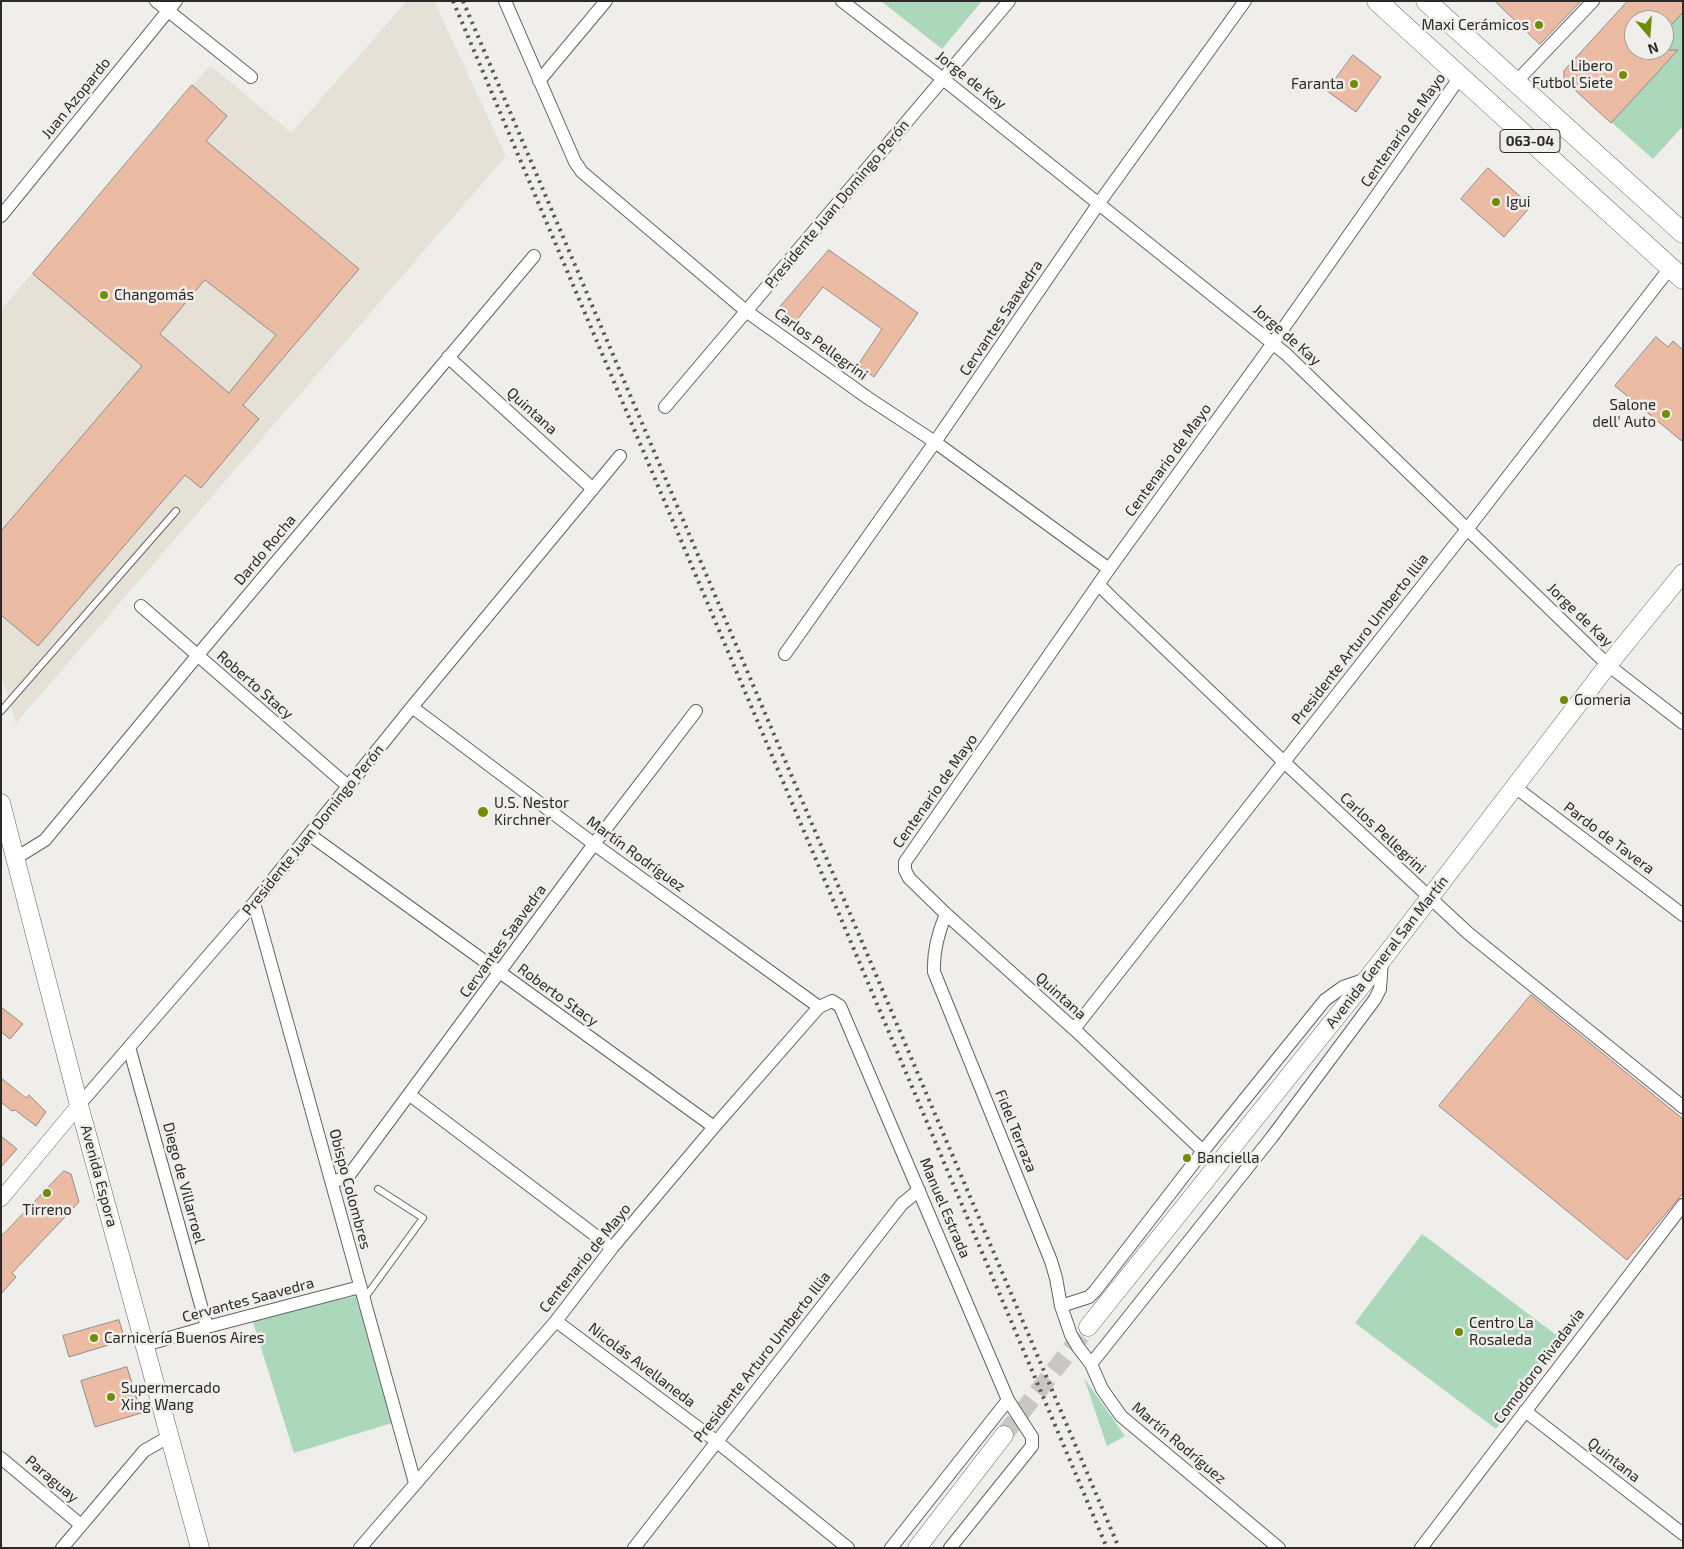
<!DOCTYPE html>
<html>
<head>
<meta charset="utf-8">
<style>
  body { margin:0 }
  #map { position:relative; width:1684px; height:1549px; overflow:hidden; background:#efeeeb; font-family:"Exo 2",sans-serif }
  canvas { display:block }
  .frame { position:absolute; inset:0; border:2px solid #2b2a29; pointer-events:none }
  .north { position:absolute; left:1624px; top:10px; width:50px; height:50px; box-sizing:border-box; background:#efeeeb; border:1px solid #a1a09d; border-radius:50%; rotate:162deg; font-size:14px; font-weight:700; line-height:20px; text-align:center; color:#2b2a29 }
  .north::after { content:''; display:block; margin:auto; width:18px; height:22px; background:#718c07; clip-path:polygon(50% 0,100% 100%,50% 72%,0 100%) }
</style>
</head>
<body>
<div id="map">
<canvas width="1684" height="1549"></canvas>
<div class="frame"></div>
<div class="north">N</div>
</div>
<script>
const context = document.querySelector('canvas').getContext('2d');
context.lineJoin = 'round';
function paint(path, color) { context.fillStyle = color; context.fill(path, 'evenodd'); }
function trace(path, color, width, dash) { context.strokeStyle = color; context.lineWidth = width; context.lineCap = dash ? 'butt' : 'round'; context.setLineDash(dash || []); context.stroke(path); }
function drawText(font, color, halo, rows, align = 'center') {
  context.font = font + ' "Exo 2",sans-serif'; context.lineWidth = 5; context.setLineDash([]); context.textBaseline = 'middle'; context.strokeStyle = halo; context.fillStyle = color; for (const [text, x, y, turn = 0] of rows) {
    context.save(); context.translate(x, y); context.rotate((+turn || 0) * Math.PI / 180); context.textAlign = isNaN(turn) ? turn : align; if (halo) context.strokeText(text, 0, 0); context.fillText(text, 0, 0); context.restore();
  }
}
const built = new Path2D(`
  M 407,1 L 434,1 L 506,156 L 16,723 L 1,674 L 1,310 L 210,65 L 291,133 Z`);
const green = new Path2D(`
  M 881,1 L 982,1 L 942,49 Z
  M 1628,1 L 1683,1 L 1683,126 L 1653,159 L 1564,80 L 1564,71 ZM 1634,20 L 1664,20 L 1664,50 L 1634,50 Z
  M 1422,1234 L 1563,1340 L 1496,1429 L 1355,1323 Z
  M 356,1296 L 392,1423 L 294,1453 L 252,1319 Z
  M 1084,1378 L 1125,1436 L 1107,1446 Z`);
const building = new Path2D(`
  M 1495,1 L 1581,1 L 1540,44 Z
  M 1628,1 L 1683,1 L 1683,12 L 1664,33 L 1664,20 L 1634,20 L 1634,50 L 1678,50 L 1611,123 L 1564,80 L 1564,71 Z
  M 1353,55 L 1381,77 L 1356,112 L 1327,91 Z
  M 192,85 L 227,116 L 206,141 L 359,269 L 243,405 L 259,419 L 201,488 L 185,475 L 38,646 L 1,615 L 1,531 L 142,366 L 33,274 ZM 205,280 L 276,335 L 229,393 L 160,334 Z
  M 1488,168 L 1531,206 L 1504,237 L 1461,199 Z
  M 829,250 L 918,313 L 874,377 L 858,365 L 882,329 L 823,287 L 796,321 L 780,307 Z
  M 1656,337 L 1668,347 L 1673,341 L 1683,350 L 1683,442 L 1615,386 Z
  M 1531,995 L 1683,1119 L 1683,1193 L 1627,1260 L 1439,1106 Z
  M 1,1007 L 23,1024 L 10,1039 L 1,1032 Z
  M 1,1078 L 26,1098 L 29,1095 L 46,1112 L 36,1126 L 15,1110 L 12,1111 L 1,1102 Z
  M 1,1136 L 17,1149 L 1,1167 Z
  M 64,1171 L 71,1174 L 79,1202 L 12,1273 L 16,1277 L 1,1294 L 1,1237 Z
  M 119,1320 L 125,1340 L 69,1357 L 63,1336 Z
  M 127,1367 L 141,1413 L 95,1427 L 81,1381 Z`);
const secondaryTunnel = new Path2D(`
  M 1004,1435 L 1088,1327`);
const service = new Path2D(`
  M 1,711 L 176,511
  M 364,1299 L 423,1218 L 378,1189`);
const minor = new Path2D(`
  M 156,1 L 251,77
  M 505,1 L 575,162 L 582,172 L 746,311 L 868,398 L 935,442 L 1109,569
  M 842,1 L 943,79 L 1286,354 L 1608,665 L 1683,723
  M 539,81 L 606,1
  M 1515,83 L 1593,1
  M 1,216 L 176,1
  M 448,357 L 593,489
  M 665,407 L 1009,1
  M 1099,585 L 1112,598 L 1284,762 L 1468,933 L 1683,1107
  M 141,606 L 349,787
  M 785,654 L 935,442 L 1099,203 L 1245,1
  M 412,707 L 594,844 L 819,1007
  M 1515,787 L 1683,915
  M 310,835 L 714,1127
  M 16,858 L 45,840 L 197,656 L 534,256
  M 254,903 L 415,1483
  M 946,914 C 938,933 933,952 934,972 L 1051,1261 L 1056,1278 L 1061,1306 L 1071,1335 L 1078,1347 L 1091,1364 L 1102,1389 L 1121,1416 L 1279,1548
  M 1074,1029 L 1468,528 L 1670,268
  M 129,1047 L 207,1327
  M 410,1095 L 612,1248
  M 79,1105 L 254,903 L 412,707 L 620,456
  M 1203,1151 L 1074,1029 L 946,914 L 909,878 L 905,870 L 905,862 L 1109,569 L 1273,343 L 1460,77
  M 332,1183 L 350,1174 L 594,844 L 696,711
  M 1061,1306 L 1089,1297 L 1095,1291 L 1203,1151 L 1325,1000 L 1343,987 L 1367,979
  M 556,1321 L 716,1441 L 848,1548
  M 145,1345 L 207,1327 L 360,1287
  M 1091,1364 L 1272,1137 L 1375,999 L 1380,989 L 1382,960
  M 1525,1411 L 1683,1534
  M 1,1458 L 81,1525
  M 62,1548 L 144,1451 L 170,1436
  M 360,1548 L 556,1321 L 612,1248 L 714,1127 L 819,1007 L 832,1001 L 840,1006 L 1008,1400 L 1032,1437 L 1032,1446 L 950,1548
  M 634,1548 L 902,1204 L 919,1190
  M 891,1548 L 1008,1400
  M 1421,1548 L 1683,1205`);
const tertiary = new Path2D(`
  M 1,1199 L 79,1105`);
const secondary = new Path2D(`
  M 1,803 L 79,1105 L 200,1548
  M 1088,1327 L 1382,960 L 1608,665 L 1683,573
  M 917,1548 L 1004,1435`);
const primary = new Path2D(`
  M 1377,1 L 1683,279
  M 1426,1 L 1683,233`);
const rail = new Path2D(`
  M 453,1 L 1107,1548
  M 463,1 L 1119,1548`);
const markers = [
  [1539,25,5,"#718c07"],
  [1623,75,5,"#718c07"],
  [1354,84,5,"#718c07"],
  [1496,202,5,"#718c07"],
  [104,295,5,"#718c07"],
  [1666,414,5,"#718c07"],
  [1564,700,5,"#718c07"],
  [483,812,6,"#718c07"],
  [1187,1158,5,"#718c07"],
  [47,1193,5,"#718c07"],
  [1459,1332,5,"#718c07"],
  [94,1338,5,"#718c07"],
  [111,1397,5,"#718c07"]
];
const shields = [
  [1530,141,60]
];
const shieldNames = [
  ["063-04",1530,141]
];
const poiNames = [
  ["Maxi Cerámicos",1529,25,"right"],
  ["Libero",1613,66,"right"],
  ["Futbol Siete",1613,83,"right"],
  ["Faranta",1344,84,"right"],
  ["Igui",1506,202],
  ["Changomás",114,295],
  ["Salone",1656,405,"right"],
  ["dell' Auto",1656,422,"right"],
  ["Gomeria",1574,700],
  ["U.S. Nestor",494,803],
  ["Kirchner",494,820],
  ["Banciella",1197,1158],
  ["Tirreno",47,1210,"center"],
  ["Centro La",1469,1323],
  ["Rosaleda",1469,1340],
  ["Carnicería Buenos Aires",104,1338],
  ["Supermercado",121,1388],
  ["Xing Wang",121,1405]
];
const streetNames = [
  ["Jorge de Kay",971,80,38],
  ["Juan Azopardo",76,98,-51],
  ["Centenario de Mayo",1403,130,-55],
  ["Presidente Juan Domingo Perón",837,204,-50],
  ["Cervantes Saavedra",1001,318,-56],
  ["Jorge de Kay",1287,335,41],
  ["Carlos Pellegrini",821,344,36],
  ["Quintana",532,411,42],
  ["Centenario de Mayo",1168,460,-54],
  ["Dardo Rocha",265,550,-50],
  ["Jorge de Kay",1580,615,44],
  ["Presidente Arturo Umberto Illia",1360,639,-52],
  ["Roberto Stacy",255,685,41],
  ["Centenario de Mayo",935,791,-55],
  ["Presidente Juan Domingo Perón",313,830,-51],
  ["Carlos Pellegrini",1383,833,43],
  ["Pardo de Tavera",1609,838,37],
  ["Martín Rodríguez",636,854,36],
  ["Cervantes Saavedra",503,941,-54],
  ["Avenida General San Martín",1387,952,-52],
  ["Roberto Stacy",558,995,36],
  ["Quintana",1061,996,42],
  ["Fidel Terraza",1016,1131,68],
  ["Avenida Espora",99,1176,75],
  ["Diego de Villarroel",184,1183,75],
  ["Obispo Colombres",350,1189,75],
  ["Manuel Estrada",945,1208,67],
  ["Centenario de Mayo",585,1258,-51],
  ["Cervantes Saavedra",248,1300,-15],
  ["Presidente Arturo Umberto Illia",762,1357,-52],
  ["Nicolás Avellaneda",642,1365,37],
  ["Comodoro Rivadavia",1539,1366,-53],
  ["Martín Rodríguez",1179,1443,40],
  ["Quintana",1614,1460,38],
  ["Paraguay",52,1479,40]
];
paint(built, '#e6e1d7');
paint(green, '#abd8bb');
paint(building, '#ebbba4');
trace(building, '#8f8c8a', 1);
trace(secondaryTunnel, '#c8c7c4', 18, [18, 9]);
trace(service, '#656361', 8);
trace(minor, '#656361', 14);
trace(tertiary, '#656361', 16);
trace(secondary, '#656361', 19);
trace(primary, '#656361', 21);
trace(service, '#fff', 6);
trace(minor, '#fff', 12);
trace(tertiary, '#fff', 15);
trace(secondary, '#fff', 18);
trace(primary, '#fff', 20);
trace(rail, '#595856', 4, [2.5, 5]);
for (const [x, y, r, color] of markers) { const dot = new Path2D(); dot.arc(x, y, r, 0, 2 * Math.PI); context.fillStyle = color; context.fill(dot); trace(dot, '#efeeeb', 2); }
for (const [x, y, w] of shields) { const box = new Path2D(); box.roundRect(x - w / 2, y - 11.5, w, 23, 4); context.fillStyle = '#efeeeb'; context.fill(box); trace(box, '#2b2a29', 1); }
drawText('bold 14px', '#2b2a29', null, shieldNames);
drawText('15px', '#2b2a29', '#efeeeb', poiNames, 'left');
drawText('15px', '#2b2a29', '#efeeeb', streetNames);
</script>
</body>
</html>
